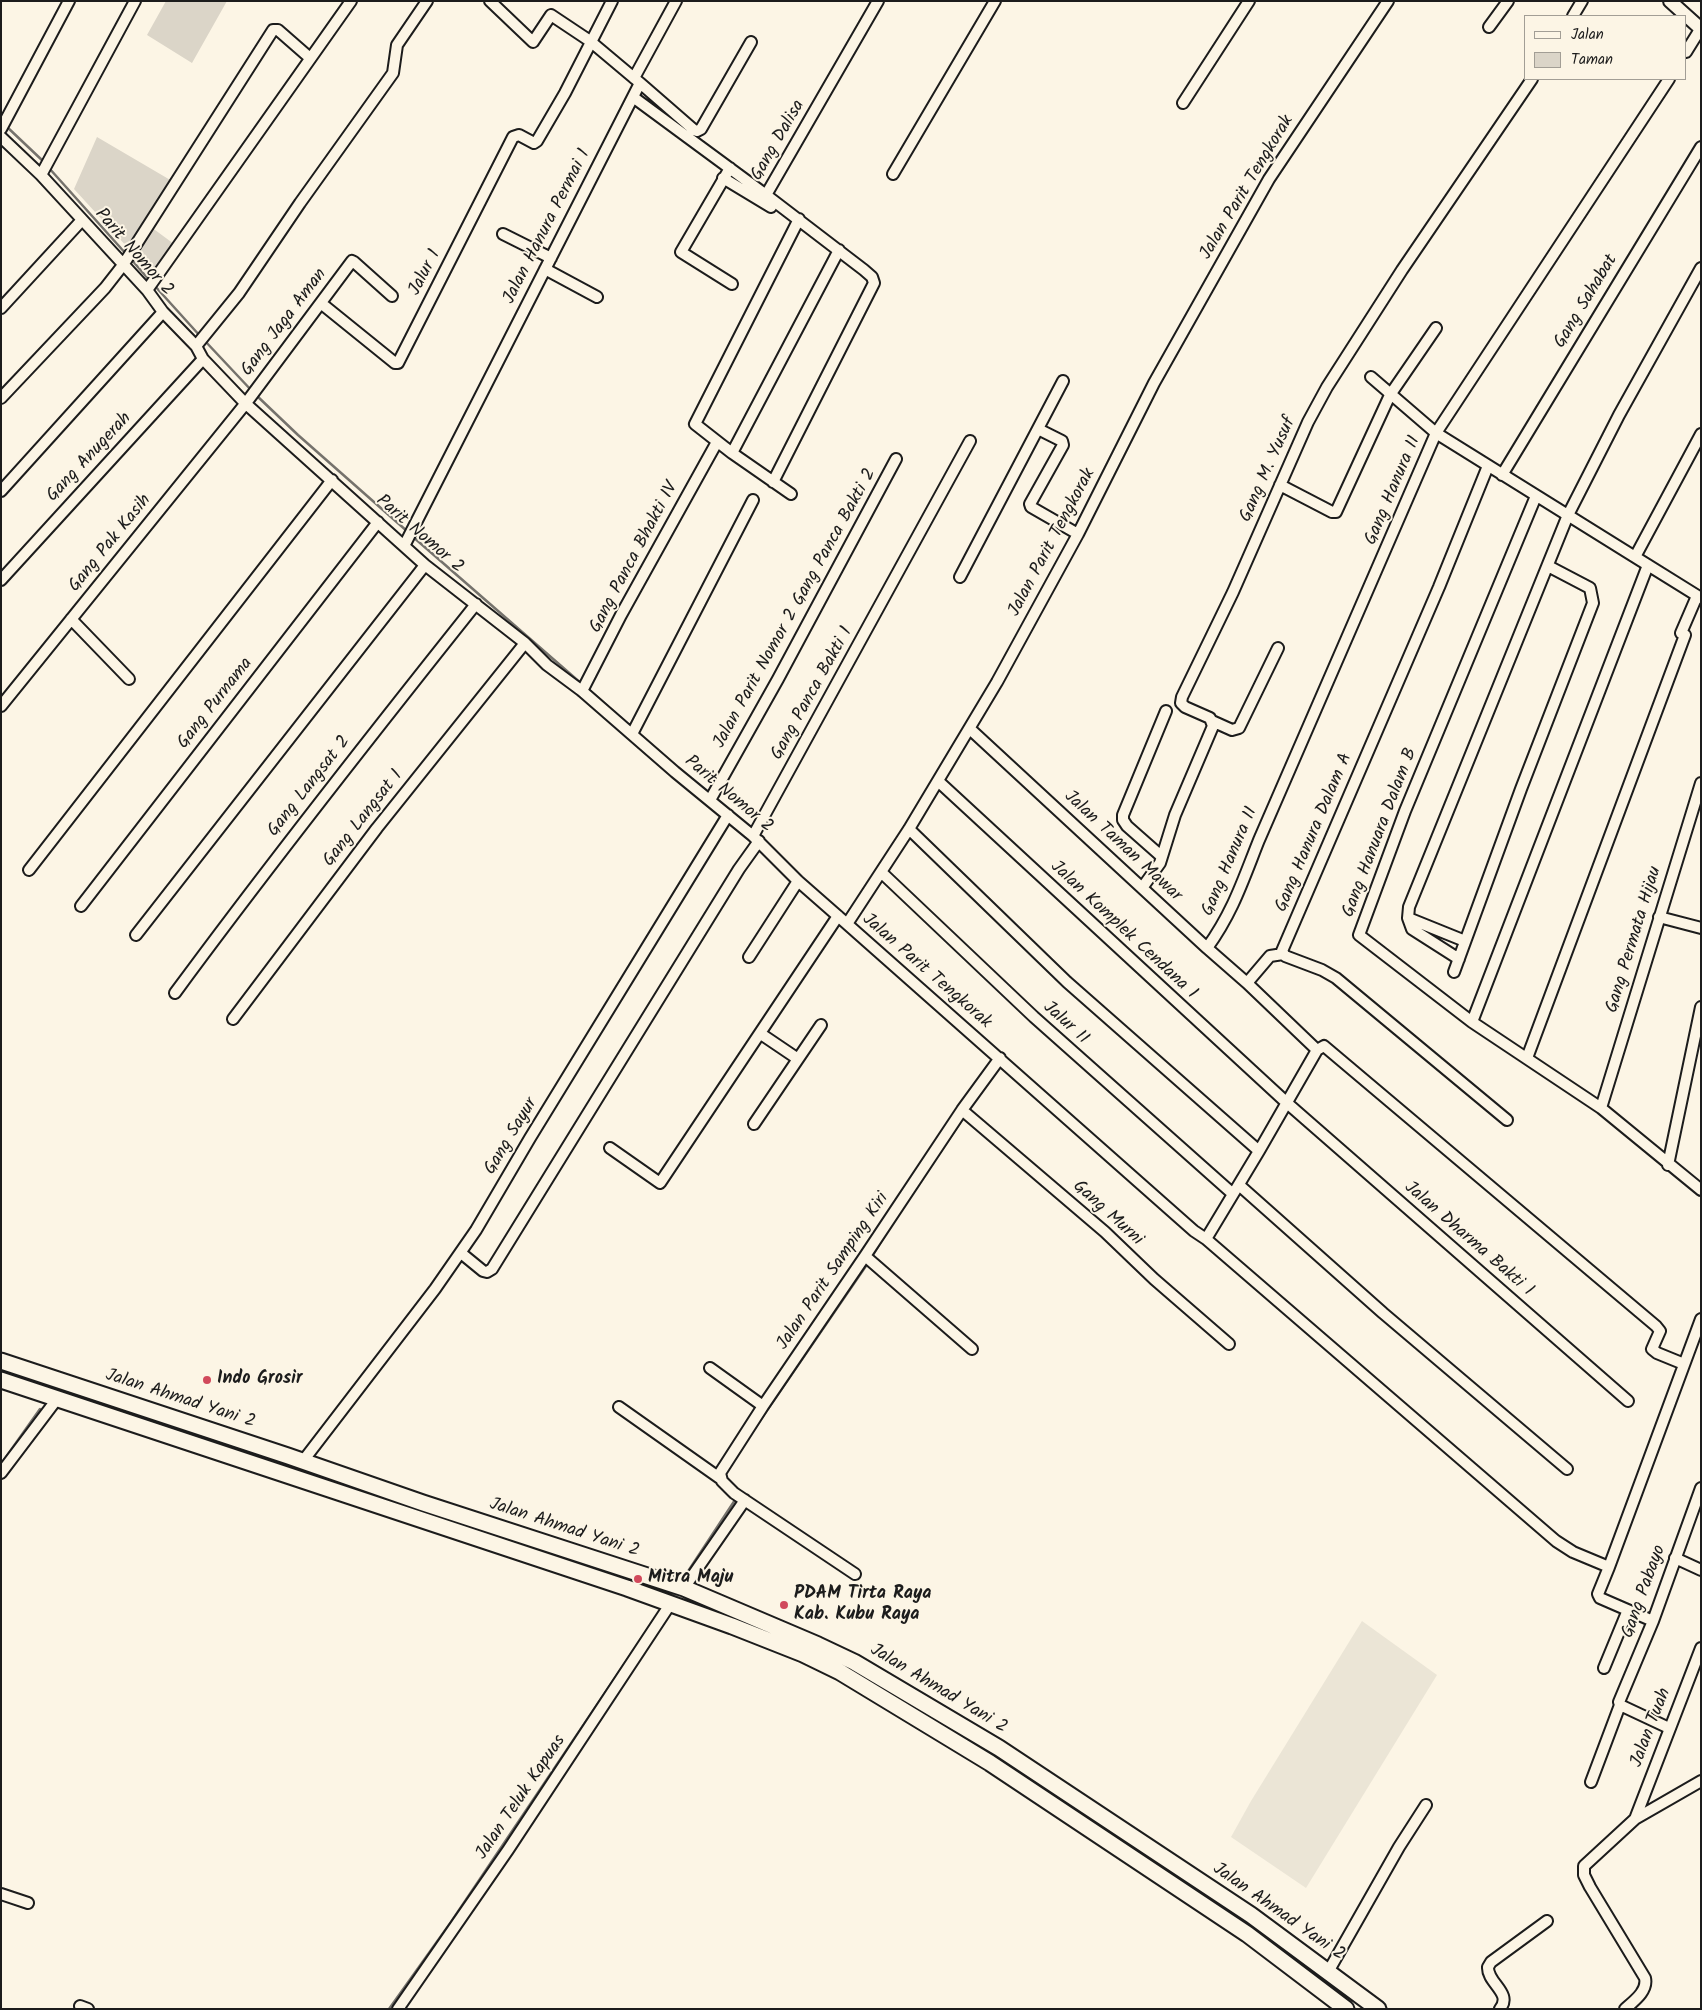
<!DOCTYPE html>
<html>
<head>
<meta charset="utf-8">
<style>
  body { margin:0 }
  #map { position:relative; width:1702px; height:2010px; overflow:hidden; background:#fcf5e5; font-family:Kalam,sans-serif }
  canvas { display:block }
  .frame { position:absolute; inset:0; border:2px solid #1c1c1c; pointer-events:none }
  .legend { position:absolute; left:1524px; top:15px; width:162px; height:65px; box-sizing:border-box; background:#fcf5e5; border:1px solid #a29e95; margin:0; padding:6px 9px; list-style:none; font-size:15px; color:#1c1c1c }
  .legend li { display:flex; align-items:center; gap:10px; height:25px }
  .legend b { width:25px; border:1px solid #a29e95 }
</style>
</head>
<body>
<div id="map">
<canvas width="1702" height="2010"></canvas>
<div class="frame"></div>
<ul class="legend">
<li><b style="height:6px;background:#fcf5e5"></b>Jalan</li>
<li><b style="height:14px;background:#dbd5c8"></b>Taman</li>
</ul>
</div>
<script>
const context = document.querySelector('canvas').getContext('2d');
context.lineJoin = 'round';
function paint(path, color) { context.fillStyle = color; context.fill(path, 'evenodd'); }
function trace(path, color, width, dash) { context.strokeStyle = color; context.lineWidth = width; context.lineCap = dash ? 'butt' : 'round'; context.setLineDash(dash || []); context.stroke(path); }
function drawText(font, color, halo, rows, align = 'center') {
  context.font = font + ' Kalam,sans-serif'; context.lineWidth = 4; context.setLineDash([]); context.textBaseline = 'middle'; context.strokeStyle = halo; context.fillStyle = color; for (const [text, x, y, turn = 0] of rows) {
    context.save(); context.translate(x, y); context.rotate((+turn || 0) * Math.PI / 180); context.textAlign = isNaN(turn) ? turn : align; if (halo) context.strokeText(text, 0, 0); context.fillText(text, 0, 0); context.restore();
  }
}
const built = new Path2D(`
  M 1362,1621 L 1437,1675 L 1306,1888 L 1231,1837 L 1251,1801 Z`);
const green = new Path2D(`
  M 166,1 L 227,1 L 192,63 L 147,35 Z
  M 97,137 L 172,181 L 128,248 L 74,189 Z
  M 151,227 L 174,244 L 152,274 L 134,256 Z`);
const stream = new Path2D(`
  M 6,126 L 44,162
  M 49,168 L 127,255
  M 131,259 L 150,281
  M 154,285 L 201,337
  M 205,341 L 252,391
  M 256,395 L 298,435 L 408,532
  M 412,536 L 583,685
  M 587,688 L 632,728
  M 941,1151 L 964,1117
  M 871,1258 L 890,1227
  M 744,1444 L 868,1263
  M 1,1464 L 40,1409
  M 681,1582 L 737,1497
  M 389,2009 L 451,1922 L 656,1617`);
const minor = new Path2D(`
  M 490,1 L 533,42 L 551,15 L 590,41 L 640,83
  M 1388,1 L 1269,179 L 1154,383 L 1078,534 L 997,682 L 909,829 L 847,924 L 1194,1231 L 1206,1239 L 1259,1151 L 1317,1050 L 1324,1046 L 1656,1326 L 1660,1331 L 1652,1349 L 1657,1353 L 1684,1364
  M 1573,16 L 1582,1
  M 1489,27 L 1508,1
  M 1686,52 L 1701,28
  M 634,78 L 676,1
  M 633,97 L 766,195
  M 1183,103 L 1249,1
  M 1,129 L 69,1
  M 1,137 L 41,175 L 147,290 L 163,312 L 196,346 L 203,359 L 245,403 L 425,565 L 525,643 L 547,665 L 582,691 L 675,772 L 753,836 L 798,881 L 847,924
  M 730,168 L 681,252 L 732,284
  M 893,174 L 995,1
  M 41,175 L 135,1
  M 723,178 L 771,207
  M 503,234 L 551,258
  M 545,269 L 597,297
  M 147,290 L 351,1
  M 322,304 L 395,363 L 398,363 L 513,137 L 519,135 L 534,143 L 537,141 L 565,93 L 612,1
  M 1,308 L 82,220
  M 196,346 L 239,293 L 300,203 L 393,73 L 397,45 L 427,1
  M 1371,377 L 1436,433 L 1635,557
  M 1,398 L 105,288 L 123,265 L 273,30 L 278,30 L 310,58
  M 1038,429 L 1062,441 L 1063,445 L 1030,504 L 1031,507 L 1078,534
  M 1701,434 L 1635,557 L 1701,598
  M 732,453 L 839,250
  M 1488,466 L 1439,587 L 1282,951 L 1285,956 L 1322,970 L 1336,978 L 1507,1120
  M 1502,475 L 1701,147
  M 773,482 L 874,283 L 872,277 L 864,270 L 766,195 L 878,1
  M 1280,485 L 1332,512 L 1336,512 L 1390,395 L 1436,328
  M 1,491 L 163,312
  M 791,494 L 732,453 L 695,424 L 799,219
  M 1536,496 L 1405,811 L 1359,935 L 1472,1022 L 1601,1108 L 1701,1190
  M 404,546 L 640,83 L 694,130 L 697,131 L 701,129 L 751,42
  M 960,577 L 1063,381
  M 1,580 L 203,359
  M 71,619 L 129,679
  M 582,691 L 621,615 L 717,442
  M 1,706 L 246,403 L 352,261 L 354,262 L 392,296
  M 1212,721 L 1232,730 L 1239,728 L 1278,648
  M 970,729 L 1207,948 L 1247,983 L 1317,1050
  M 632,734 L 753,500
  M 938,781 L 1287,1103 L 1628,1401
  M 710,800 L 778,679 L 896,459
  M 909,829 L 1067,982 L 1259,1151
  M 753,836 L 970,441
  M 1161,856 L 1127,826 L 1123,820 L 1123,815 L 1166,711
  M 29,870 L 332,480
  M 881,872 L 1034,1017 L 1233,1194
  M 1142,888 L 1160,863 L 1175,815 L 1213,726 L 1210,718 L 1185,707 L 1181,703 L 1182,697 L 1233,592 L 1308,422 L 1327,387 L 1402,270 L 1532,79
  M 81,906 L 378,522
  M 1659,917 L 1701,928
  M 1408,918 L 1465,941
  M 136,935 L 425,565
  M 1207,948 C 1233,912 1243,880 1259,840 L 1436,433 L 1669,79
  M 749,957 L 798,881
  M 1459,959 L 1412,929 L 1408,918 L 1409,907 L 1568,515 L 1619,415 L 1701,268
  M 1454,972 L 1521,789 L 1593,603 L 1590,588 L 1548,566
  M 1247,983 L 1270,956 L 1283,954
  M 175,993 C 272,861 374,732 476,604
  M 233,1019 L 377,828 L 525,643
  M 1472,1022 L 1648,565
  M 761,1034 L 798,1059
  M 1527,1058 L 1685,635 L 1681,633 L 1697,596
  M 1601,1108 L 1701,783
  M 962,1110 L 1105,1232 L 1154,1279 L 1229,1344
  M 754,1124 L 821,1025
  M 610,1148 L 660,1183 L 838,916
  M 1668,1165 L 1701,1007
  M 1239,1185 L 1383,1313 L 1567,1469
  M 1206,1239 L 1556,1541 L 1573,1552 L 1609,1567 L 1598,1594 L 1600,1598 L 1653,1621
  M 461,1253 L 483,1271 L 487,1272 L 492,1269 L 739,869 L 759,841
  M 865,1256 L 972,1349
  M 710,1368 L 763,1406
  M 619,1407 L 721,1479
  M 303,1461 L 435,1289 L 476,1230 L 530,1138 L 728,815
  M 1,1473 L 57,1399
  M 1675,1558 L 1701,1570
  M 1609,1567 L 1701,1319
  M 855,1574 L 734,1493 L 722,1481 L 720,1473 L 763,1406 L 865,1256 L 962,1110 L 1000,1058
  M 684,1588 L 745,1500
  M 1604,1668 L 1628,1610
  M 1669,1728 L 1620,1705 L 1619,1702 L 1653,1621 L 1701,1488
  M 1591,1782 L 1620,1705
  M 1635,1819 L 1701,1648
  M 1,1894 L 28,1903
  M 1328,1972 L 1399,1847 L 1426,1805
  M 80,2006 L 88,2009
  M 398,2009 L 508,1850 L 671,1603
  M 1500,2009 C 1513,1993 1487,1983 1488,1967 L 1491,1962 L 1547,1921
  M 1625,2009 C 1634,2001 1648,1991 1645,1978 L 1590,1887 L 1584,1875 L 1584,1866 L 1635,1819 L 1701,1781`);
const major = new Path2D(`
  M 1670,1 L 1701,29`);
const highway = new Path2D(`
  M 1,1361 L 288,1456 L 423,1503 L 684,1588 L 818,1645 L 854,1662 L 999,1748 L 1251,1915 L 1378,2009
  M 1,1380 L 627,1588 L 732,1626 L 803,1654 L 840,1672 L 990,1763 L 1247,1934 L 1346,2009`);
const markers = [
  [207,1380,5,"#d1495b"],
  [638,1579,5,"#d1495b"],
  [784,1605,5,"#d1495b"]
];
const streetNames = [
  ["Gang Dalisa",779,141,-60],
  ["Jalan Parit Tengkorak",1248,188,-59],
  ["Jalan Hanura Permai 1",548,227,-63],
  ["Parit Nomor 2",133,253,49],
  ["Jalur 1",426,273,-63],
  ["Gang Sahabat",1587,302,-59],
  ["Gang Jaga Aman",285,323,-53],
  ["Gang Anugerah",90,458,-47],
  ["Gang M. Yusuf",1269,470,-66],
  ["Gang Hanura II",1394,491,-67],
  ["Parit Nomor 2",419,535,41],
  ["Jalan Parit Tengkorak",1053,543,-62],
  ["Gang Pak Kasih",111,544,-51],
  ["Gang Panca Bhakti IV",635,558,-62],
  ["Jalan Parit Nomor 2 Gang Panca Bakti 2",796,609,-61],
  ["Gang Panca Bakti 1",813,694,-61],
  ["Gang Purnama",216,704,-52],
  ["Gang Langsat 2",310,787,-52],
  ["Parit Nomor 2",728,795,40],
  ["Gang Langsat 1",364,819,-52],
  ["Gang Hanura Dalam A",1315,833,-67],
  ["Gang Hanuara Dalam B",1381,833,-69],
  ["Jalan Taman Mawar",1122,847,43],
  ["Gang Hanura II",1231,862,-67],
  ["Jalan Komplek Cendana 1",1123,931,43],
  ["Gang Permata Hijau",1635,940,-73],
  ["Jalan Parit Tengkorak",926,972,41],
  ["Jalur II",1065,1024,42],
  ["Gang Sayur",512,1137,-59],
  ["Gang Murni",1107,1214,42],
  ["Jalan Dharma Bakti 1",1468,1240,41],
  ["Jalan Parit Samping Kiri",834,1272,-56],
  ["Jalan Ahmad Yani 2",180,1400,18],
  ["Jalan Ahmad Yani 2",564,1529,18],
  ["Gang Pabayo",1645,1592,-70],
  ["Jalan Ahmad Yani 2",938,1690,31],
  ["Jalan Tuah",1652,1728,-69],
  ["Jalan Teluk Kapuas",522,1798,-56],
  ["Jalan Ahmad Yani 2",1278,1913,35]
];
const poiNames = [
  ["Indo Grosir",217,1380],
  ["Mitra Maju",648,1579],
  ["PDAM Tirta Raya",794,1595],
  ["Kab. Kubu Raya",794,1616]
];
paint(built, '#ebe5d6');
paint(green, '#dbd5c8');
trace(stream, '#75726c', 2.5);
trace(minor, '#1c1c1c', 14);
trace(major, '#1c1c1c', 16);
trace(highway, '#1c1c1c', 19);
trace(minor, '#fcf5e5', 10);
trace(major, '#fcf5e5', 12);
trace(highway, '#fcf5e5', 15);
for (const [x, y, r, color] of markers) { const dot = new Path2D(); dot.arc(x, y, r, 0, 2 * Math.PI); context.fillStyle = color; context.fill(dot); trace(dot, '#fcf5e5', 2); }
drawText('18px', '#1c1c1c', '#fcf5e5', streetNames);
drawText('bold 18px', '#1c1c1c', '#fcf5e5', poiNames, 'left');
</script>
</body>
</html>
